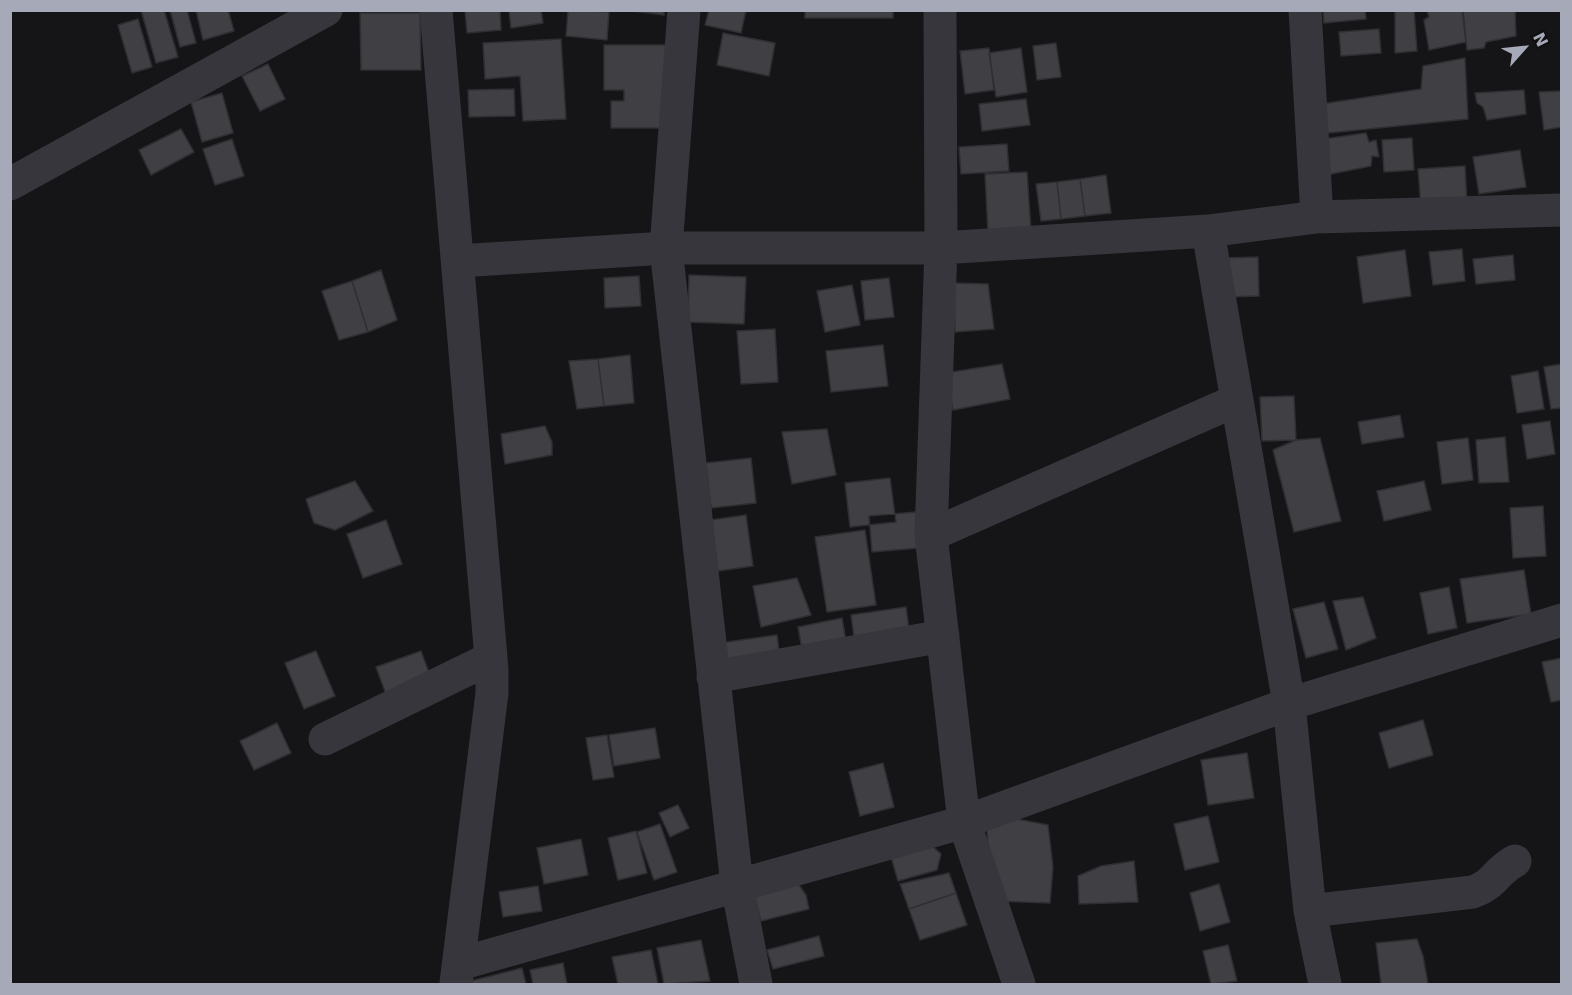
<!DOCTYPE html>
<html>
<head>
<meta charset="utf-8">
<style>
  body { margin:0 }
  #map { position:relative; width:1572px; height:995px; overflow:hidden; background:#151517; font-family:"DejaVu Sans",sans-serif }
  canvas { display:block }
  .frame { position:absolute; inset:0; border:12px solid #a6aab8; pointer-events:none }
  .north { position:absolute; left:1494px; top:18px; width:60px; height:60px; -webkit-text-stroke:4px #101012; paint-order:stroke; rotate:63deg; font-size:16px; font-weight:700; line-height:24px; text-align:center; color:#a6aab8 }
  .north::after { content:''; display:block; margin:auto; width:21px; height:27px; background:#a6aab8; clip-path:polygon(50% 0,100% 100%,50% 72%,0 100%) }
</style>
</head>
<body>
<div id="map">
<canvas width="1572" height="995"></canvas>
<div class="frame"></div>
<div class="north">N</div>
</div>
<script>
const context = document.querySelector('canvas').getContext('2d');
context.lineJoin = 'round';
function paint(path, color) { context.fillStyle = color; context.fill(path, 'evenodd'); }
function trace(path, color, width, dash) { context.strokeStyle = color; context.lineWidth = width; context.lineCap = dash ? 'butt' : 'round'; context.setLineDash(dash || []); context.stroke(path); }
const building = new Path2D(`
  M 141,10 L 164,10 L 178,57 L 156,63 Z
  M 170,10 L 187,10 L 196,43 L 180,47 Z
  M 196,10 L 228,10 L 234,31 L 203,40 Z
  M 465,10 L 500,10 L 501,30 L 467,33 Z
  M 509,10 L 541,10 L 543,23 L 511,28 Z
  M 568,10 L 609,12 L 607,40 L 566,36 Z
  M 625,10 L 664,10 L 664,15 Z
  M 709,10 L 746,10 L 741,33 L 705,25 Z
  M 805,10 L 893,10 L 893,18 L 805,18 Z
  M 1323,10 L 1365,10 L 1366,19 L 1324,23 Z
  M 1395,10 L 1414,10 L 1417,51 L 1395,53 Z
  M 1427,10 L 1462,10 L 1466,42 L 1429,50 L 1424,20 L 1429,17 Z
  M 1463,10 L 1515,10 L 1516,36 L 1486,42 L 1484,48 L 1467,50 Z
  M 360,13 L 420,13 L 421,70 L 361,70 Z
  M 138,19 L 152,67 L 132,73 L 118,25 Z
  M 1379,29 L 1381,53 L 1341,56 L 1339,32 Z
  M 723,33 L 775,43 L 769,76 L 717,65 Z
  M 561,39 L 566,119 L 523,121 L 520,76 L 485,79 L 483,43 Z
  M 1056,43 L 1061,77 L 1037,80 L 1033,46 Z
  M 604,45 L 669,45 L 669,128 L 611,128 L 611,101 L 624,101 L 624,90 L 604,90 Z
  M 989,48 L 994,90 L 965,94 L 960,51 Z
  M 1021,48 L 1027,92 L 996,97 L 989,53 Z
  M 1465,58 L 1468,119 L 1318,134 L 1315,105 L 1421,89 L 1423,66 Z
  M 268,64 L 285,99 L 260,111 L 242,76 Z
  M 514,89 L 515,116 L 469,117 L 468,90 Z
  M 1524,90 L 1526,114 L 1487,120 L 1483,107 L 1477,103 L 1475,93 Z
  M 1562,91 L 1562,127 L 1544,130 L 1539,92 Z
  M 222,93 L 233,133 L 202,142 L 191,102 Z
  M 1026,99 L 1030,125 L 982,131 L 979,104 Z
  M 181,129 L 194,152 L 151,175 L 139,150 Z
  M 1366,133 L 1369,142 L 1376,140 L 1379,157 L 1372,156 L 1371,166 L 1321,176 L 1317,140 Z
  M 1412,138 L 1414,170 L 1384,172 L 1382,140 Z
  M 232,139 L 244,176 L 215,185 L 203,149 Z
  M 1007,144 L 1009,171 L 961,174 L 959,147 Z
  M 1520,150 L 1526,187 L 1479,194 L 1473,157 Z
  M 1465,166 L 1467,205 L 1421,208 L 1418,169 Z
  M 1027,172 L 1031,231 L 988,233 L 985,174 Z
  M 1106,175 L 1111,213 L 1085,216 L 1080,179 Z
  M 1080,179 L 1085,216 L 1061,219 L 1057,182 Z
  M 1057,182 L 1061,219 L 1041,221 L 1036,184 Z
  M 1462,249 L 1465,281 L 1433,285 L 1429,252 Z
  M 1405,250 L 1411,296 L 1363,303 L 1357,257 Z
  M 1513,255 L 1515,280 L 1476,284 L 1473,259 Z
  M 1258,257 L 1259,296 L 1225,297 L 1224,258 Z
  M 381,270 L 397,320 L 368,332 L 352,281 Z
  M 689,275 L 746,277 L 744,324 L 688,322 Z
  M 639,276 L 641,306 L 605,308 L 604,278 Z
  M 889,278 L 894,317 L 865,320 L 861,281 Z
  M 352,281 L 368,332 L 339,340 L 322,291 Z
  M 954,283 L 988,284 L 994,329 L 955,332 Z
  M 852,285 L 860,325 L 825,332 L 817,291 Z
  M 775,329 L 778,382 L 741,384 L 737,331 Z
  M 883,345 L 888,386 L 831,392 L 826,351 Z
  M 630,355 L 634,403 L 604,406 L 598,359 Z
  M 598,359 L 604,406 L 577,409 L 569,361 Z
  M 1002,364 L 1010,399 L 953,410 L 946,373 Z
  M 1562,364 L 1562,408 L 1551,409 L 1544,367 Z
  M 1538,371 L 1544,409 L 1517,413 L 1511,376 Z
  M 1294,396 L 1296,440 L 1262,441 L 1260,397 Z
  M 1400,415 L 1404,437 L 1362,444 L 1358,422 Z
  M 1550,421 L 1555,454 L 1527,459 L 1522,425 Z
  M 545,426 L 552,442 L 552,455 L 505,464 L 501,434 Z
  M 827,429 L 836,475 L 792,484 L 782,432 Z
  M 1505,437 L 1509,482 L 1479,483 L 1476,440 Z
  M 1320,438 L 1341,521 L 1294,532 L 1273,450 L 1296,440 Z
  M 1468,438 L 1473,480 L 1442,484 L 1437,442 Z
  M 751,458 L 756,503 L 711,508 L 706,463 Z
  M 890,478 L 896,522 L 850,527 L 845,483 Z
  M 355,481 L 373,511 L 335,530 L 314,523 L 306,499 Z
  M 1424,481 L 1431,510 L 1384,521 L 1377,491 Z
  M 1543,506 L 1546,556 L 1513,558 L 1510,508 Z
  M 916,512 L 919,548 L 872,552 L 869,516 Z
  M 746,515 L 753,566 L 718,571 L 711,520 Z
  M 386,520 L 402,564 L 363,578 L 347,534 Z
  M 865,530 L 876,605 L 827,612 L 815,537 Z
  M 1524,570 L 1531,614 L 1467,623 L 1460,579 Z
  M 797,578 L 811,615 L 761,627 L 753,586 Z
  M 1449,587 L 1457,628 L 1428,634 L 1420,593 Z
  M 1363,597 L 1376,638 L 1346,650 L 1333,601 Z
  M 1324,602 L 1338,649 L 1306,658 L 1293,609 Z
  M 906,607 L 910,636 L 855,645 L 851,615 Z
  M 842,618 L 847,647 L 803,655 L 798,627 Z
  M 777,635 L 780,659 L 724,668 L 720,643 Z
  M 316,651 L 335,696 L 304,709 L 285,663 Z
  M 421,651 L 431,678 L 386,694 L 376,667 Z
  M 1562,658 L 1562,700 L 1551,702 L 1542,662 Z
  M 1423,720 L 1433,755 L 1389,768 L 1379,733 Z
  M 277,723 L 291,753 L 254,770 L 240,741 Z
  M 655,728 L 660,758 L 614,766 L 609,735 Z
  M 607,735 L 614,777 L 593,780 L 586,738 Z
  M 1247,753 L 1254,798 L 1208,805 L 1201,760 Z
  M 883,763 L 894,807 L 860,816 L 849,772 Z
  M 678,805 L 689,828 L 670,837 L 659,813 Z
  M 986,813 L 1048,825 L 1053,867 L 1050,903 L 991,901 Z
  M 1208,816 L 1219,862 L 1185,870 L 1174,824 Z
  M 660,824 L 677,872 L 654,880 L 637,832 Z
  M 636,831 L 647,873 L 618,880 L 608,838 Z
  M 581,839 L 588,875 L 544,884 L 537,848 Z
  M 929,843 L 941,854 L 937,870 L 898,881 L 890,853 Z
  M 1134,861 L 1138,902 L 1079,904 L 1078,876 L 1101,866 Z
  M 949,873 L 956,893 L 909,909 L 900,884 Z
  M 796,881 L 806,895 L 809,909 L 761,921 L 753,892 Z
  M 1219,884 L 1230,922 L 1200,931 L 1190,893 Z
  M 538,886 L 542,911 L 503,917 L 499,892 Z
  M 956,893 L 967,925 L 920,940 L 909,909 Z
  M 819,936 L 824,956 L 773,969 L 767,950 Z
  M 1417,939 L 1423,956 L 1428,984 L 1381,984 L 1376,943 Z
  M 701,940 L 710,981 L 664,984 L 657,948 Z
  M 1228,945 L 1237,981 L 1211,984 L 1203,951 Z
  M 651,950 L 658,984 L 618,984 L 612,957 Z
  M 563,963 L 567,984 L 533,984 L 530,970 Z
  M 522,968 L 526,984 L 468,984 L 467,982 Z`);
const minor = new Path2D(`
  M 436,10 L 492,670 L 492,693 L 456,983
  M 684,10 L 666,248 L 737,885 L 756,984
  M 940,10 L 941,248 L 931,535 L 964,822 L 1019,984
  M 1305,10 L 1317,217 L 1562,210
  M 10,184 L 326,10
  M 1208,231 L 1289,704 L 1310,911 L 1325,984
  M 458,261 L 666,248 L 941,248 L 1208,231 L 1317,217
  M 931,535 L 1235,401
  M 713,677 L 943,636
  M 325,739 L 491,658
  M 1310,911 L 1473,892 C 1495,884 1495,872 1515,861
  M 459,964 L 964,822 L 1289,704 L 1562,620`);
paint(building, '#3f3f44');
trace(building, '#2f2f33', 1.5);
trace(minor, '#36363c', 33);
</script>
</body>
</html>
